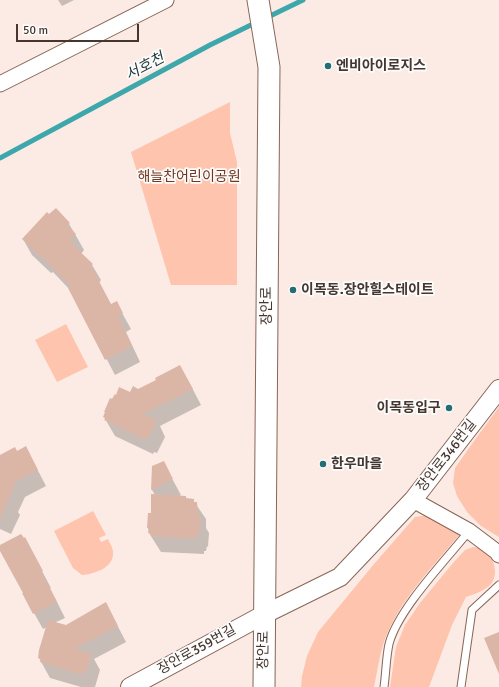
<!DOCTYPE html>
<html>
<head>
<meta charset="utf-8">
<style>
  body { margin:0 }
  #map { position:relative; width:499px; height:687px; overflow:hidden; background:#fbebe4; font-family:Signika,sans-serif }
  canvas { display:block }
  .scale { position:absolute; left:16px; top:24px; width:123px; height:18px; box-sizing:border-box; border:2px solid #45362f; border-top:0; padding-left:5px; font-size:12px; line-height:14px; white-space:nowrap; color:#45362f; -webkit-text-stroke:3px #fcfcfc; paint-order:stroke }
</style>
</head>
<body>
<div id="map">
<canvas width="499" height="687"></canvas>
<div class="scale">50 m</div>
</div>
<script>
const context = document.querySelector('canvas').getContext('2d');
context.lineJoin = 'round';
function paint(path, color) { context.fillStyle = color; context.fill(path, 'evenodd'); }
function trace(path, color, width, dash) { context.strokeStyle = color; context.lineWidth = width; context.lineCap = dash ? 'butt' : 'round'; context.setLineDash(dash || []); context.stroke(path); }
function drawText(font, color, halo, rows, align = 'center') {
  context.font = font + ' Signika,"Noto Sans KR",sans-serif'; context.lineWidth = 3.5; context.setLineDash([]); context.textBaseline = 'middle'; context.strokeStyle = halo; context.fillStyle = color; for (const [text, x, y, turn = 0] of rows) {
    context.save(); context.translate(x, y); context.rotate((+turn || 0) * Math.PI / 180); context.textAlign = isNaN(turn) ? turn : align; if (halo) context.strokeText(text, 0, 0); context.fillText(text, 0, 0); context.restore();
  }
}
const green = new Path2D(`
  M 230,102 L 230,133 L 237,162 L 237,285 L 171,285 L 131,152 Z
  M 66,324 L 88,367 L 57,382 L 35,340 Z
  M 499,407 L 499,537 L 481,526 L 467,512 L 457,496 L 453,483 L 455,468 L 474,441 Z
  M 93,511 L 106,535 L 99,538 L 101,542 L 108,539 C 110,544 114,549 113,554 C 113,568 94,574 82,575 L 73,568 L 54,531 Z
  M 428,515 L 460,534 C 432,568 397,602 383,645 C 379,658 377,673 374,687 L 301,687 L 302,676 L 307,656 L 318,632 L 374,564 L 415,517 Z
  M 473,547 C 477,548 482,548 485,550 C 494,557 499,575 491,584 C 484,591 475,594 466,597 L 452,625 L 429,687 L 390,687 L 396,647 L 405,625 L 420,603 L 453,563 L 465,550 Z`);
const shadow = new Path2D(`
  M 58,0 L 74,0 L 62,6 Z
  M 55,210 L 69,224 L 75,234 L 84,250 L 81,254 L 92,265 L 101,280 L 99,283 L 111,305 L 116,302 L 131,329 L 126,332 L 140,362 L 115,375 L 71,291 L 53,272 L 51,273 L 32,255 L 23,239 Z
  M 189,382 L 201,405 L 160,426 L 165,437 L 157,453 L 154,452 L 153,454 L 115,436 L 104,417 L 113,400 L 138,390 Z
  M 17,452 L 34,463 L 46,486 L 25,497 L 18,512 L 20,515 L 11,534 L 0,529 L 0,456 Z
  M 163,462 L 181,495 L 178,497 L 193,500 L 206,519 L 206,528 L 209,533 L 208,547 L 207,546 L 206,551 L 204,551 L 204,554 L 161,552 L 149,533 L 148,528 L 155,495 L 152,490 L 153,467 Z
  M 0,546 L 33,554 L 51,588 L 50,588 L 65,618 L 54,623 L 66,626 L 114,619 L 126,642 L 94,659 L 100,670 L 95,687 L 81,687 L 50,678 L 39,658 L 47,627 L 43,629 L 34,613 L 0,548 Z`);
const stream = new Path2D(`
  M 266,18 L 303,0
  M 0,158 L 210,45 L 257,22`);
const building = new Path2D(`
  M 56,208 L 70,223 L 67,225 L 76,234 L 70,240 L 74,244 L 73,245 L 93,264 L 91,266 L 111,304 L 117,301 L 123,313 L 118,316 L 132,346 L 105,360 L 68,288 L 71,287 L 43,257 L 42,258 L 22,239 L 47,212 L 49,214 Z
  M 180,365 L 193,389 L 143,414 L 157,420 L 148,438 L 145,437 L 144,439 L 104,420 L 106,418 L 103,417 L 105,412 L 104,412 L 110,398 L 112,399 L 115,394 L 116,395 L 119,387 L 130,392 L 133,386 L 138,389 L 156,380 L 155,378 Z
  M 26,446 L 38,470 L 16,481 L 0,519 L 0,455 L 15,447 L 17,451 Z
  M 164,461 L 173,479 L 151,490 L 152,466 Z
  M 151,494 L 186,496 L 186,498 L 194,499 L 194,502 L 197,502 L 198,516 L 201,516 L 200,527 L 198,536 L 195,536 L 195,539 L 151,536 L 151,533 L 148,533 L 149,528 L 147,528 L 148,513 L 151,513 Z
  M 21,534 L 24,538 L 25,537 L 43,571 L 41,572 L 57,602 L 33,614 L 22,593 L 23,593 L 0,551 L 0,545 Z
  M 106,602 L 118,626 L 74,649 L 92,654 L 86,672 L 83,671 L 82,675 L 40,662 L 41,659 L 38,658 L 39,650 L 48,620 L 66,625 Z
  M 499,632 L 499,674 L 484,638 Z`);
const service = new Path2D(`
  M 384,687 C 386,673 386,658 389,644 C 398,609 446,560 469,531
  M 461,687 L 472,610 L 499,585`);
const minor = new Path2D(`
  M 0,84 L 166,0
  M 413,500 L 469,531 L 497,552 L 499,555`);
const tertiary = new Path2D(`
  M 130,687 L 265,614 L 340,577 L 413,500 L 499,389`);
const secondary = new Path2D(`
  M 258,0 L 269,67 L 264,687`);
const markers = [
  [328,66,4,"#236e73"],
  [293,290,4,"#236e73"],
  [449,408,4,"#236e73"],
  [323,464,4,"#236e73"]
];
const poiNames = [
  ["엔비아이로지스",336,66],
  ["이목동.장안힐스테이트",301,290],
  ["이목동입구",441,408,"right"],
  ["한우마을",331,464]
];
const parkNames = [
  ["해늘찬어린이공원",189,177]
];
const streetNames = [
  ["장안로",267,306,-90],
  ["장안로346번길",447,456,-52],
  ["장안로359번길",197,650,-29],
  ["장안로",264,650,-89]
];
const waterNames = [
  ["서호천",145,67,-28]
];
paint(green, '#ffc4ad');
paint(shadow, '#0003');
trace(stream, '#3da7ac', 5);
paint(building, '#dbb6a6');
trace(service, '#876557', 9);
trace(minor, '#876557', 17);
trace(tertiary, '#876557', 20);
trace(secondary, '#876557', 23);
trace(service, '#fff', 7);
trace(minor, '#fff', 15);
trace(tertiary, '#fff', 18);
trace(secondary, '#fff', 21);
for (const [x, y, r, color] of markers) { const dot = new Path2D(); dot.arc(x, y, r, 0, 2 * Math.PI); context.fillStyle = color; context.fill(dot); trace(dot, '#fcfcfc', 1.5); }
drawText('bold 14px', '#45362f', '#fcfcfc', poiNames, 'left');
drawText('14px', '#73371d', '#fcfcfc', parkNames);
drawText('14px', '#45362f', '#fcfcfc', streetNames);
drawText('italic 15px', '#213a3c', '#fcfcfc', waterNames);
</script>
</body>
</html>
